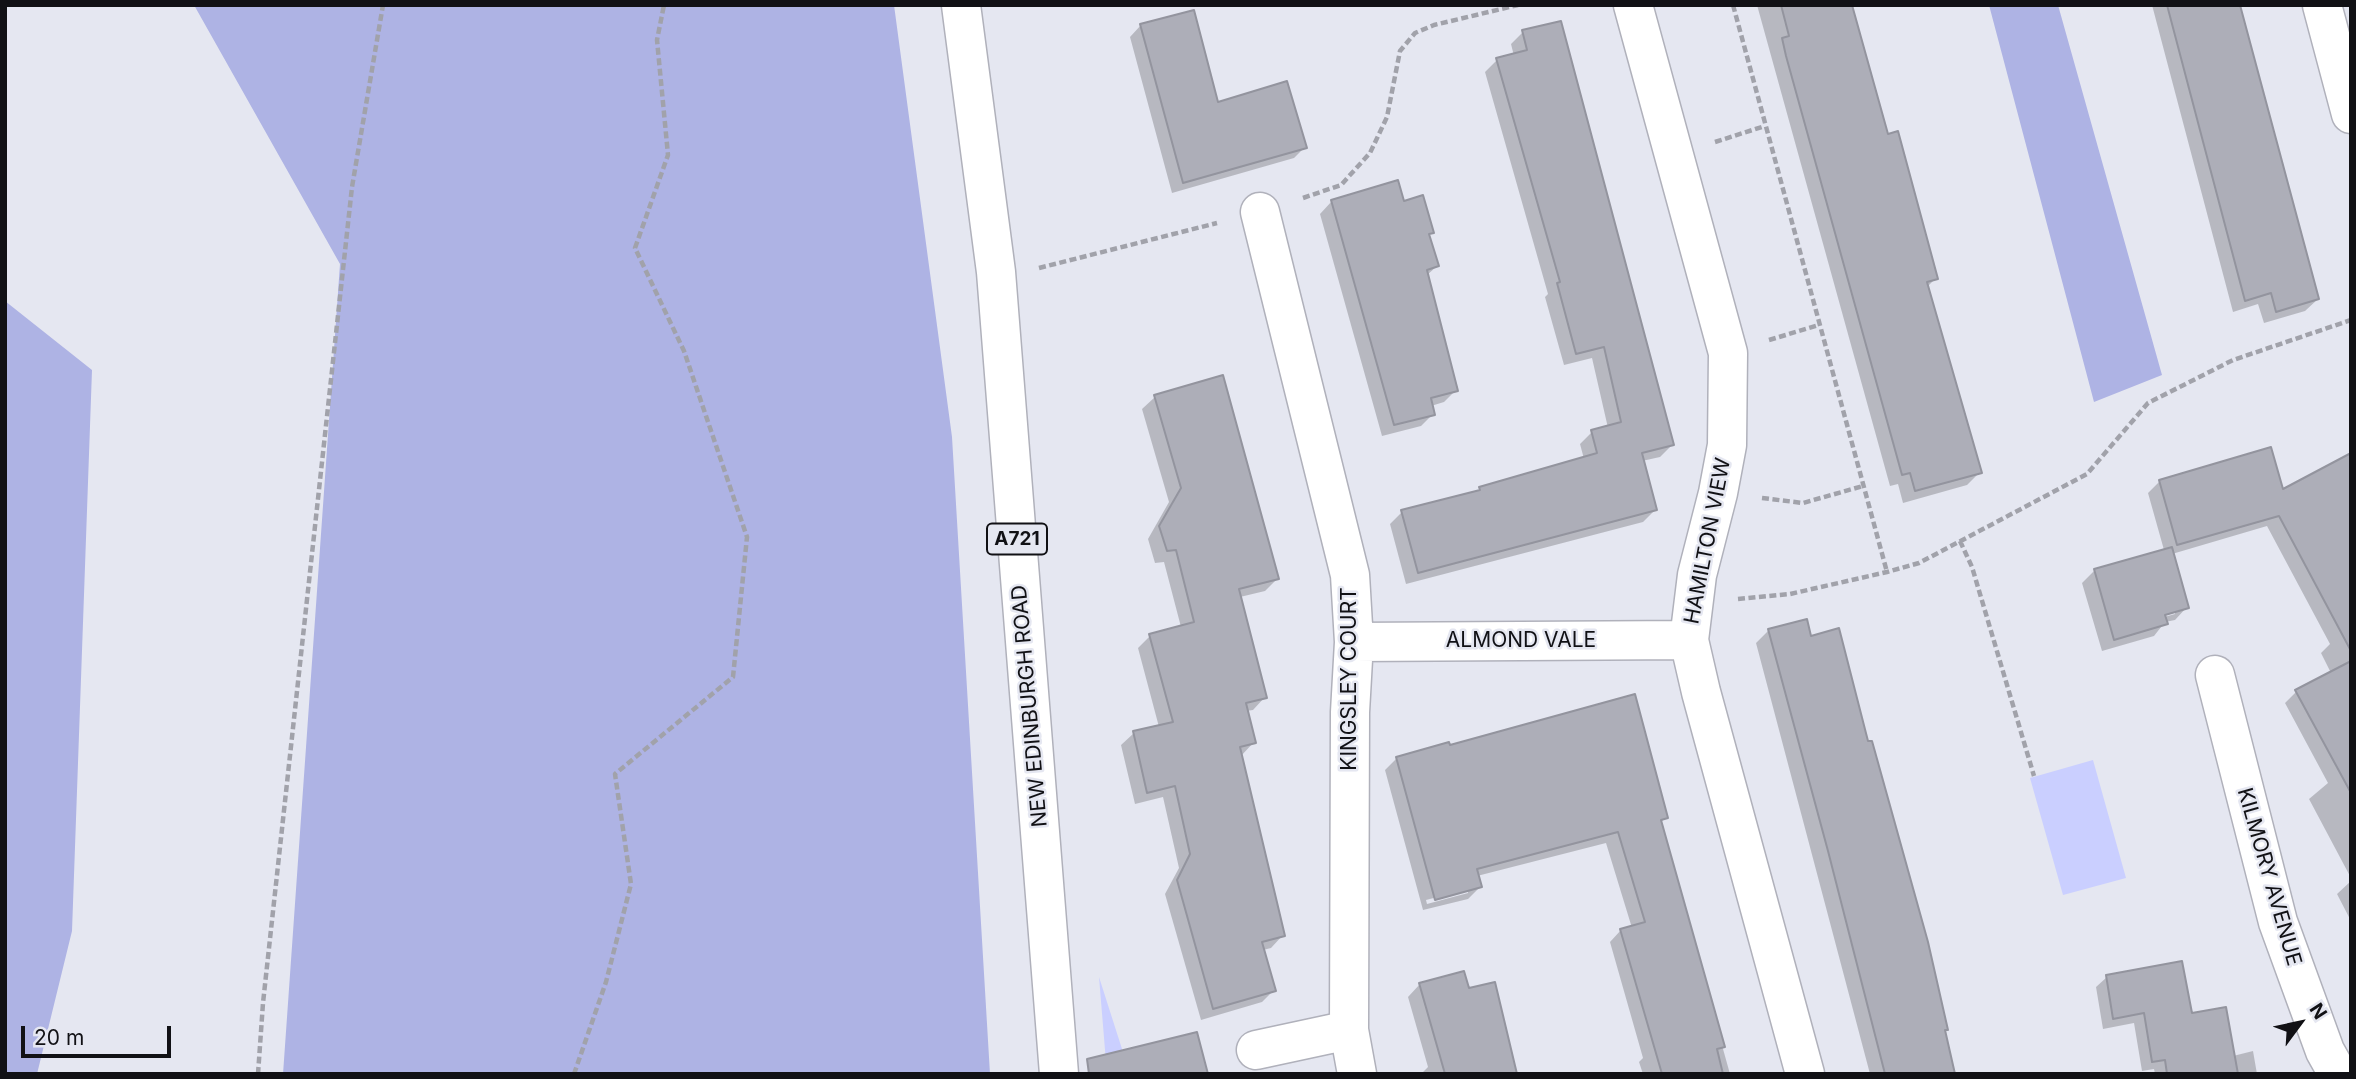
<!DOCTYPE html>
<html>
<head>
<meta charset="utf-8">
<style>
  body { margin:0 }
  #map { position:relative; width:2356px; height:1079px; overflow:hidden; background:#e5e7f1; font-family:Inter,sans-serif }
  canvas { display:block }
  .frame { position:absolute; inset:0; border:7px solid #111115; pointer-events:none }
  .north { position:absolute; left:2265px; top:988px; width:70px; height:70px; -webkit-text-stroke:5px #e5e7f1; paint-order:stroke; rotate:57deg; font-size:19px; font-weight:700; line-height:28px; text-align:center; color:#111115 }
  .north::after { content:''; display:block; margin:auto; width:24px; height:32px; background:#111115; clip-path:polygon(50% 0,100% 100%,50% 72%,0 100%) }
  .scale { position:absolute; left:21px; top:1026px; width:150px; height:32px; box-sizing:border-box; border:4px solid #111115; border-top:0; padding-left:9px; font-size:21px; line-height:24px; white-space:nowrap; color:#111115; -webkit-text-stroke:5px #e5e7f1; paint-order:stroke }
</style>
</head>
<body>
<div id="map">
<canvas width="2356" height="1079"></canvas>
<div class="frame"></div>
<div class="north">N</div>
<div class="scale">20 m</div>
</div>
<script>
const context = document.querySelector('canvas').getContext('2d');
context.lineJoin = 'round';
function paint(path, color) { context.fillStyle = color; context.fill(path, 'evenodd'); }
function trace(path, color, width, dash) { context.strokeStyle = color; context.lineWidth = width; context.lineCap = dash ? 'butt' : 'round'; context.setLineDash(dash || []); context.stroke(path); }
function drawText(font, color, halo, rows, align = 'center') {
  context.font = font + ' Inter,sans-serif'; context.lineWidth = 5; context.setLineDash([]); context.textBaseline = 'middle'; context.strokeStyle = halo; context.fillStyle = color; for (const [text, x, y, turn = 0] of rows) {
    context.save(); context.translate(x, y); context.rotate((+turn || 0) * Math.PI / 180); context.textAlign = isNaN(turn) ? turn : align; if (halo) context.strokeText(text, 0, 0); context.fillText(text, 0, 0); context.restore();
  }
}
const green = new Path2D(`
  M 2093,760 L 2126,878 L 2063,895 L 2030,778 Z
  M 1099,977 L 1130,1074 L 1107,1074 Z`);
const forest = new Path2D(`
  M 194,5 L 894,5 L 952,437 L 990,1074 L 283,1074 L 340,264 Z
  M 1989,5 L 2058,5 L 2162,375 L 2094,402 Z
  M 5,301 L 92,370 L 72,931 L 37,1074 L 5,1074 Z`);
const shadow = new Path2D(`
  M 1757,5 L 1850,5 L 1887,136 L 1936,278 L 1927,287 L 1980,472 L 1967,485 L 1903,503 L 1898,484 L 1890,486 Z
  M 2152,5 L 2238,5 L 2318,299 L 2305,311 L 2264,323 L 2258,304 L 2233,312 Z
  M 1141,25 L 1217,105 L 1305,147 L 1294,158 L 1172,193 L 1130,37 Z
  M 1523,32 L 1672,445 L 1660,457 L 1642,461 L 1655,510 L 1643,522 L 1406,584 L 1390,524 L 1402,512 L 1477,493 L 1480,489 L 1584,459 L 1580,444 L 1592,432 L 1608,428 L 1592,358 L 1564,365 L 1545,297 L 1548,294 L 1485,72 L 1497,60 L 1514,56 L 1511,44 Z
  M 1332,201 L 1403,203 L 1432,233 L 1428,236 L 1437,266 L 1426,276 L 1456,390 L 1444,402 L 1431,406 L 1433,414 L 1421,426 L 1382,436 L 1320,214 Z
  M 1155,397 L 1277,579 L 1265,591 L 1240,597 L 1265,697 L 1253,710 L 1246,711 L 1254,742 L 1241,756 L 1283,935 L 1271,948 L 1263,950 L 1274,990 L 1262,1002 L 1201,1020 L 1165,894 L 1179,868 L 1163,797 L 1135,804 L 1121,745 L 1134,733 L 1159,727 L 1138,648 L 1150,636 L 1181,627 L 1164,562 L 1155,563 L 1148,539 L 1169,502 L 1142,409 Z
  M 2351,455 L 2351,878 L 2309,799 L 2328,783 L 2285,703 L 2296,692 L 2331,673 L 2321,653 L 2330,644 L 2267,526 L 2172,554 L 2187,607 L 2175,620 L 2165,622 L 2154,636 L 2102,651 L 2082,583 L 2095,570 L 2164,550 L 2148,493 L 2160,481 L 2282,491 ZM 2175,610 L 2175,614 L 2157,619 Z
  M 1768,631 L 1946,1029 L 1943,1032 L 1954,1074 L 1870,1074 L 1756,643 Z
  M 1449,747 L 1666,817 L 1660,823 L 1730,1074 L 1643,1074 L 1639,1062 L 1643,1058 L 1610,942 L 1621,930 L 1632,928 L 1606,843 L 1477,876 L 1480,887 L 1468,899 L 1423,910 L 1385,770 L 1397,758 ZM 1468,889 L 1468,893 L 1427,904 L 1426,900 Z
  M 2351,881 L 2351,921 L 2337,894 Z
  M 2107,977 L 2191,1015 L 2233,1056 L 2253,1051 L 2257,1074 L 2155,1074 L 2154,1069 L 2142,1071 L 2134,1023 L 2103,1029 L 2096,987 Z
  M 1420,984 L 1467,990 L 1515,1074 L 1421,1074 L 1428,1067 L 1408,997 Z`);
const building = new Path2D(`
  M 1781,5 L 1852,5 L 1888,134 L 1898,131 L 1938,279 L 1927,282 L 1982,473 L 1915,491 L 1910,473 L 1902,475 L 1786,56 L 1782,38 L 1789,36 Z
  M 2167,5 L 2240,5 L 2319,299 L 2276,312 L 2271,293 L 2245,301 Z
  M 1194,10 L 1218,102 L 1287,81 L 1307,148 L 1183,183 L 1140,24 Z
  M 1561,21 L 1674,445 L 1642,453 L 1657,510 L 1418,573 L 1401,510 L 1480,490 L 1479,487 L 1597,453 L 1591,430 L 1621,422 L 1604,347 L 1576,354 L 1557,283 L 1560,282 L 1496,58 L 1527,50 L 1522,30 Z
  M 1398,180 L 1404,201 L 1423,195 L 1434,233 L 1429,234 L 1439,266 L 1427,270 L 1458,391 L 1431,398 L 1435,415 L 1394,425 L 1331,200 Z
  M 1223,375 L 1279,579 L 1239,589 L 1267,698 L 1246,703 L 1256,743 L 1240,747 L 1285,936 L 1262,942 L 1276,991 L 1213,1009 L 1177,880 L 1190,854 L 1175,786 L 1147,793 L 1133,731 L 1173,722 L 1149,634 L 1194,622 L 1176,550 L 1167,551 L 1159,526 L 1181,488 L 1154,395 Z
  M 2271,447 L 2283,489 L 2351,453 L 2351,651 L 2279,516 L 2177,545 L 2159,480 Z
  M 2172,547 L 2189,608 L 2165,615 L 2168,624 L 2114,640 L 2094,569 Z
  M 1807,619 L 1811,636 L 1839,628 L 1868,741 L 1872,741 L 1928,942 L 1948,1030 L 1945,1030 L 1955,1074 L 1885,1074 L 1828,851 L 1768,629 Z
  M 2351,661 L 2351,793 L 2295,690 Z
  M 1635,694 L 1668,818 L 1661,820 L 1725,1047 L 1717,1049 L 1723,1074 L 1662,1074 L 1620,929 L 1645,922 L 1618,832 L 1477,869 L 1482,887 L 1435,900 L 1396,757 L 1449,742 L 1450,745 Z
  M 2182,961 L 2192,1013 L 2226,1007 L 2238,1074 L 2167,1074 L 2165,1060 L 2152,1062 L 2144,1013 L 2113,1019 L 2106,975 Z
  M 1464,971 L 1469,988 L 1495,982 L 1517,1074 L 1445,1074 L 1419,983 Z
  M 1197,1032 L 1208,1074 L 1089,1074 L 1087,1059 Z`);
const path = new Path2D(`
  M 1733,5 L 1887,572
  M 1715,142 L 1765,126
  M 1303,198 L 1341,185 L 1370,153 L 1387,117 L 1400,51 L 1415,33 L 1434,25 L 1518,5
  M 1039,268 L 1217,223
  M 1769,340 L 1819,325
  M 1762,498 L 1803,503 L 1863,486
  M 1960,541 L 1972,567 L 2034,776
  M 1738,599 L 1790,594 L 1887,572 L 1919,563 L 2087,474 L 2148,403 L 2233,360 L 2351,320
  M 258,1074 L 263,1003 L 352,187 L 383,5
  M 574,1074 L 606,982 L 631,884 L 615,774 L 733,677 L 747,537 L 684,351 L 635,248 L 668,155 L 657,40 L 664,5`);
const minor = new Path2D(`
  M 1633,5 L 1728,353 L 1727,445 L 1718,493 L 1697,575 L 1689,640 L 1701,692 L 1805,1074
  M 2322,5 L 2351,114
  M 1260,212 L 1350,575 L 1354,642 L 1350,712 L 1349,1030 L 1357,1074
  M 1354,642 L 1689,640
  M 2215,675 L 2278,922 L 2325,1051 L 2338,1074
  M 1256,1050 L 1349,1030`);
const primary = new Path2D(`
  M 961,5 L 996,272 L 1059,1074`);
const shields = [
  [1017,539,60]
];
const shieldNames = [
  ["A721",1017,539]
];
const streetNames = [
  ["HAMILTON VIEW",1708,541,-79],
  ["ALMOND VALE",1521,641],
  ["KINGSLEY COURT",1350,679,-90],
  ["NEW EDINBURGH ROAD",1030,706,-95],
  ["KILMORY AVENUE",2269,877,74]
];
paint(green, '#cacfff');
paint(forest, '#aeb3e4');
paint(shadow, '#0003');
paint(building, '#adaeb8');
trace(building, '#93949e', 2);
trace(minor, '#b0b1bb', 41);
trace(primary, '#b0b1bb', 41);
trace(path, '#a1a2aa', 4.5, [7, 3.5]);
trace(minor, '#fff', 38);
trace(primary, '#fff', 38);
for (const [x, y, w] of shields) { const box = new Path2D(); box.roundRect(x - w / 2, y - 15.5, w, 31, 5); context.fillStyle = '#e5e7f1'; context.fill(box); trace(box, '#111115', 2); }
drawText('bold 19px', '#111115', null, shieldNames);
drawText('21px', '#111115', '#e5e7f1', streetNames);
</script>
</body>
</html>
